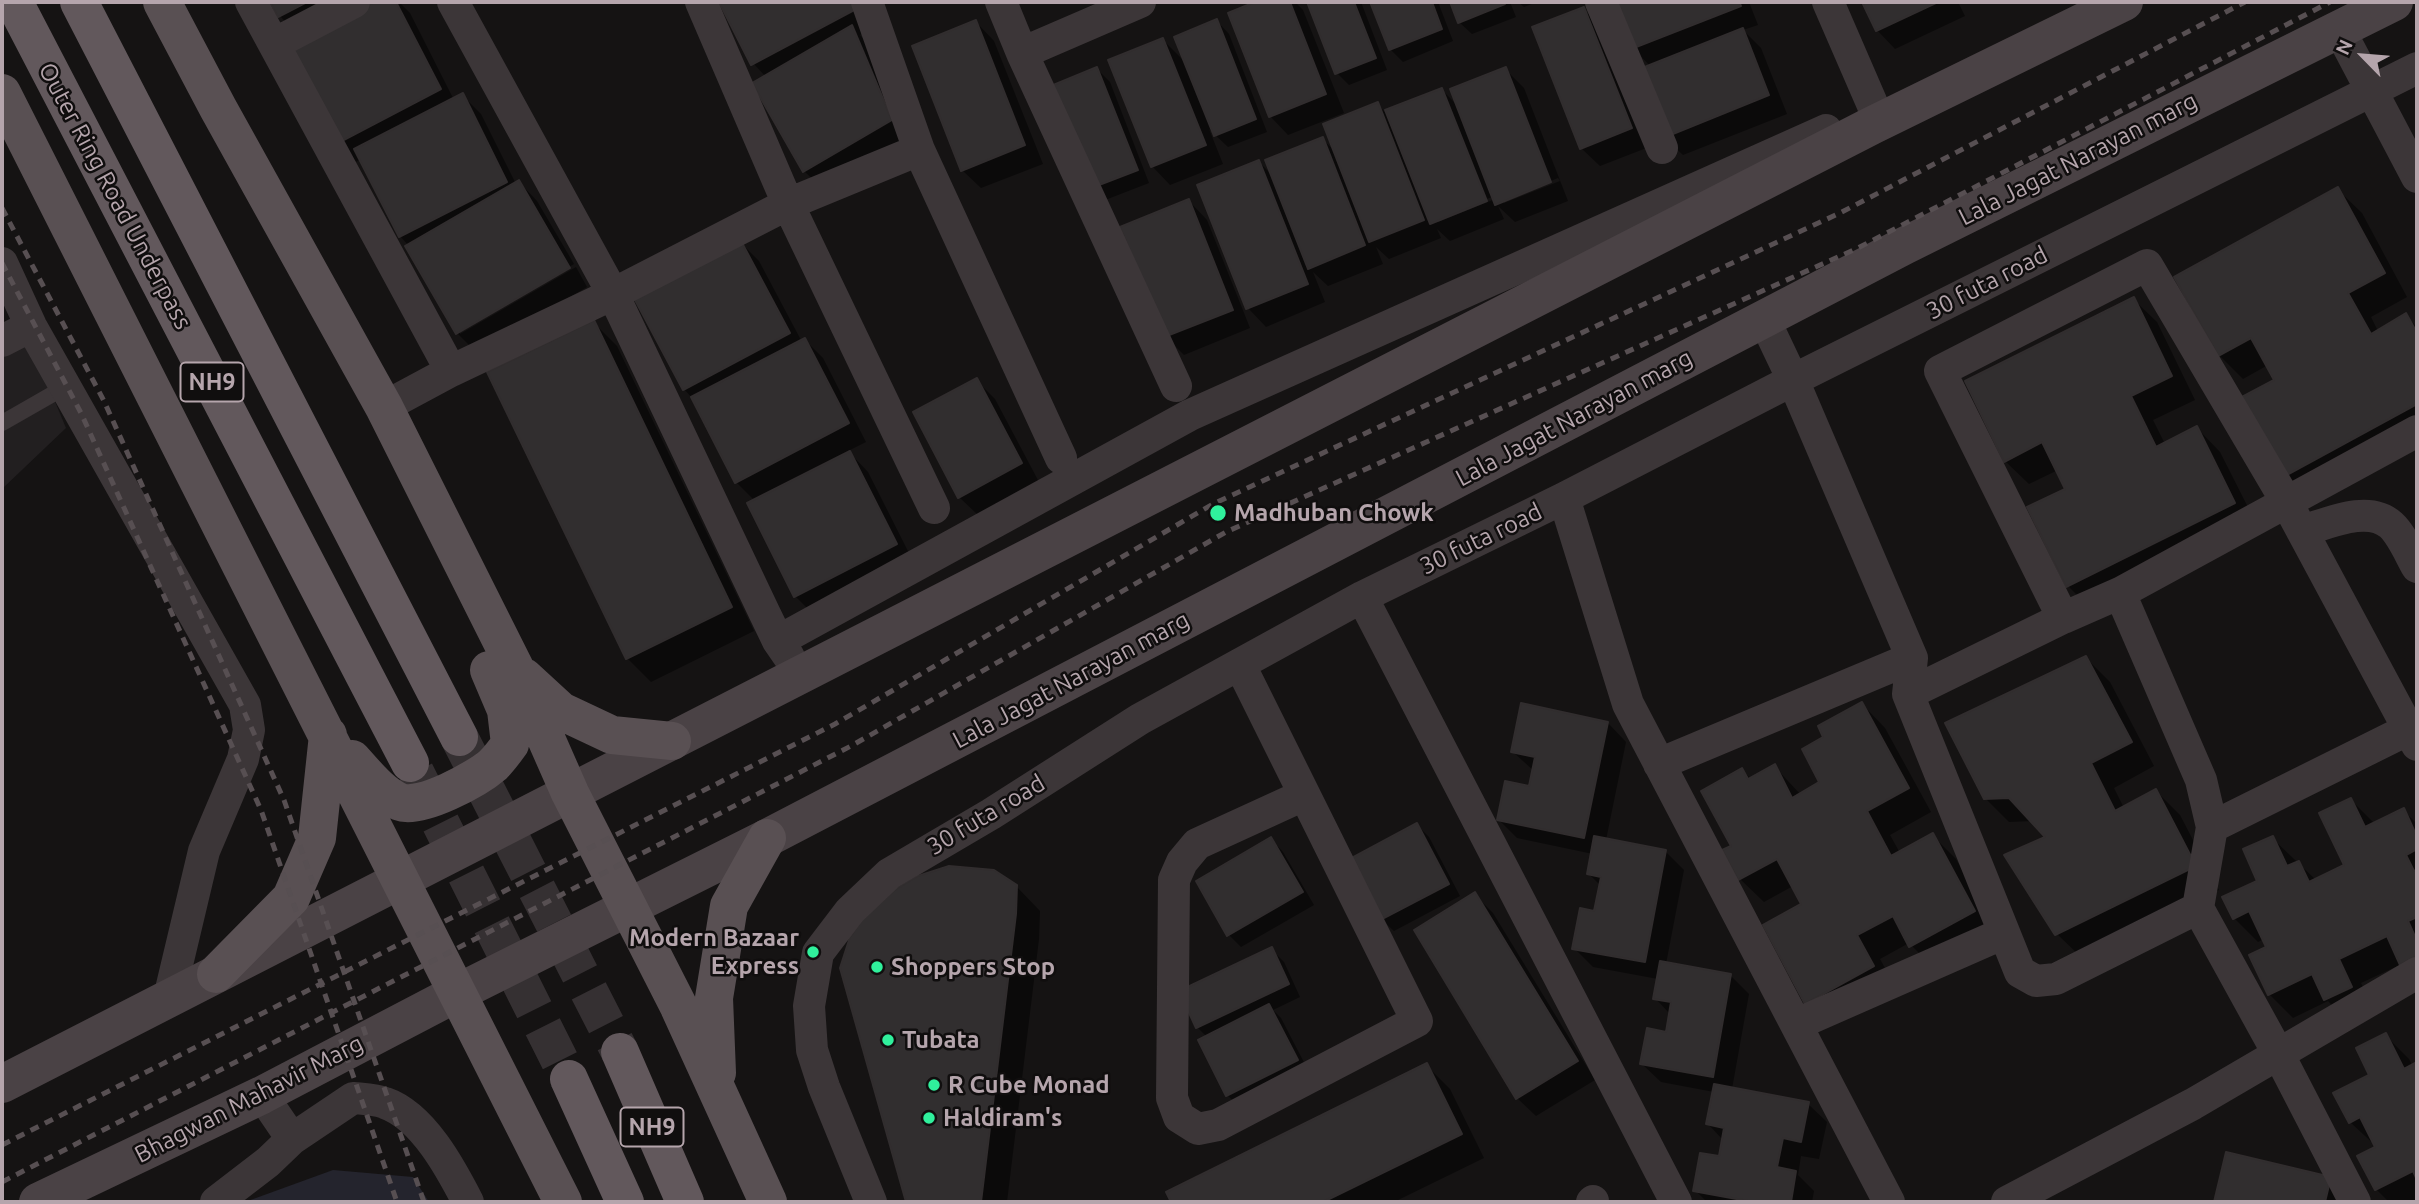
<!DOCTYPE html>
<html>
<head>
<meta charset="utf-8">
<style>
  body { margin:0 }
  #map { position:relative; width:2419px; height:1204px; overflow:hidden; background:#151313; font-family:Ubuntu,sans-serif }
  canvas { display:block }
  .frame { position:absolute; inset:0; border:4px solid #b5a5ac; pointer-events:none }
  .north { position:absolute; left:2328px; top:21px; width:70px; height:70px; -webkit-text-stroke:5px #100e0e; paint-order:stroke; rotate:295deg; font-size:19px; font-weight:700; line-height:28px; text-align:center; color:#b5a5ac }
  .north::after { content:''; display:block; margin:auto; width:24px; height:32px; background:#b5a5ac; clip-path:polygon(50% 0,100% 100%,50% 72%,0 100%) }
</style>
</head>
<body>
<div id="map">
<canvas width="2419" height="1204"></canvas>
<div class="frame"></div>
<div class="north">N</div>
</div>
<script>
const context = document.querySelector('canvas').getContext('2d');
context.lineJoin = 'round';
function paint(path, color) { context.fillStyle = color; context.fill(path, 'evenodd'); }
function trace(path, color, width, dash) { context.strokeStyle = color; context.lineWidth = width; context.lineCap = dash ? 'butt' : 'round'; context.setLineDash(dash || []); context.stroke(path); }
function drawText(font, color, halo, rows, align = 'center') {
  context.font = font + ' Ubuntu,sans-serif'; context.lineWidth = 5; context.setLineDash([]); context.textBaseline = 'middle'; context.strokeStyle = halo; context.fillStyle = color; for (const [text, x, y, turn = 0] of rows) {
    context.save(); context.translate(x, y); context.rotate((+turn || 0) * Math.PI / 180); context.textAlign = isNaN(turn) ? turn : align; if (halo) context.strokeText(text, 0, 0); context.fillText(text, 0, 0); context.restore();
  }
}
const built = new Path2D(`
  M 29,339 L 66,428 L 2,489 L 2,352 Z`);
const green = new Path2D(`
  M 333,1170 L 413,1177 L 429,1202 L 245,1202 Z`);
const shadow = new Path2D(`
  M 272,2 L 358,2 L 298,35 L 280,16 Z
  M 377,2 L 399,2 L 410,13 L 454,100 L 462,95 L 481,114 L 516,184 L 519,182 L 537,201 L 574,264 L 460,330 L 460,334 L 576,267 L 587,287 L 476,352 L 457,333 L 408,247 L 409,246 L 400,236 L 361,159 L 356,162 L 338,143 L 289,48 Z
  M 720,2 L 863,2 L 876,27 L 860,35 L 870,46 L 910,139 L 823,189 L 804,171 L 766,77 L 753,63 Z
  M 1260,2 L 1295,2 L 1303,10 L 1344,113 L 1288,135 L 1270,116 L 1230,14 Z
  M 1309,2 L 1361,2 L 1387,70 L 1349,85 L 1337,73 Z
  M 1372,2 L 1438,2 L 1453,41 L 1403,62 L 1390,49 Z
  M 1451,2 L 1510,2 L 1516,17 L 1472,34 L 1459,22 Z
  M 1518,2 L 1537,2 L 1524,7 Z
  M 1615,2 L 1749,2 L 1758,25 L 1743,30 L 1761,48 L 1787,114 L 1683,155 L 1664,137 L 1651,67 L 1633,48 Z
  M 1864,2 L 1958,2 L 1965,16 L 1895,49 L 1877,30 Z
  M 1583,9 L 1602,27 L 1649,147 L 1600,166 L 1581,148 Z
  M 1217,21 L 1229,34 L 1267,132 L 1228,147 L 1209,129 L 1223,164 L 1170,185 L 1152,166 L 1163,40 L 1187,64 Z
  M 976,22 L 994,41 L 1043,164 L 981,188 L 962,170 Z
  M 1097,69 L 1110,82 L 1149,183 L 1100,202 Z
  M 1505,69 L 1524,88 L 1568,201 L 1515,222 L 1498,206 L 1504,219 L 1450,241 L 1437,229 L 1441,238 L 1389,259 L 1376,247 L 1383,264 L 1328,286 L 1313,272 L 1325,302 L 1266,327 L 1248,308 L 1259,162 L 1274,177 L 1322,139 L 1336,152 L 1377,104 L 1385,112 L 1442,90 L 1459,107 ZM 1558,178 L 1560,181 L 1504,203 L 1504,200 ZM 1494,196 L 1495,199 L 1438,222 L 1438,219 Z
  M 2338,190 L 2362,213 L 2407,297 L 2371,317 L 2378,331 L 2406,316 L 2417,327 L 2417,440 L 2308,500 L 2284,476 L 2276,380 L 2268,365 L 2243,379 L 2219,355 Z
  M 1189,201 L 1207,220 L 1250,328 L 1184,355 L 1165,336 Z
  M 741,243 L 759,261 L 802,342 L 805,340 L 823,358 L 866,442 L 848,451 L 868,472 L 914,563 L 813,614 L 795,596 L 755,501 L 736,482 L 693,399 L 684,389 Z
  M 2133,299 L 2157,322 L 2195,400 L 2153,420 L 2165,444 L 2197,428 L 2220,452 L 2258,527 L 2092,610 L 2068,586 L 2029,508 L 2067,489 L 2058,470 L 2029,484 L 2005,461 Z
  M 593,322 L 617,346 L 754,631 L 651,682 L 627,658 Z
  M 976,380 L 995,399 L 1039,482 L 978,515 L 959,497 Z
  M 2086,658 L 2110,682 L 2154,766 L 2114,788 L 2124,808 L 2156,791 L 2180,815 L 2219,890 L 2081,957 L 2057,934 L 2048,837 L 2033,821 L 2009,822 L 1985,798 Z
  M 1862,704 L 1885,728 L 1931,812 L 1890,835 L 1900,853 L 1932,835 L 1956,859 L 1997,935 L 1935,969 L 1909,943 L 1880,959 L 1897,990 L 1807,1003 L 1804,905 L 1793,886 L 1764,902 L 1740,879 L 1733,847 L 1742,770 L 1751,779 L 1774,766 L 1801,795 L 1822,783 L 1826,738 Z
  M 1608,723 L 1626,742 L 1606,840 L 1665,851 L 1684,870 L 1666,964 L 1731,976 L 1749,994 L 1732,1089 L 1808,1104 L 1827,1122 L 1819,1159 L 1801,1156 L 1798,1175 L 1814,1191 L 1812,1202 L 1707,1202 L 1695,1190 L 1720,1158 L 1723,1140 L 1708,1124 L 1714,1092 L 1661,1082 L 1642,1064 L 1667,1034 L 1670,1014 L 1655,998 L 1658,979 L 1593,967 L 1574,948 L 1596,913 L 1601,886 L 1589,874 L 1593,854 L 1517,838 L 1499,820 L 1531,788 L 1534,771 L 1513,752 Z
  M 2351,800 L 2375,824 L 2403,810 L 2417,824 L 2417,980 L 2402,964 L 2361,983 L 2375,1011 L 2349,1023 L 2328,1001 L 2293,1018 L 2269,994 L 2268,948 L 2264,939 L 2258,942 L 2234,918 L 2260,881 L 2272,838 L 2316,880 L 2346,866 Z
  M 1417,825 L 1429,837 L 1460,896 L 1394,931 L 1381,919 Z
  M 1271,839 L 1283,852 L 1314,905 L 1241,947 L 1229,935 Z
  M 1016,886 L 1040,911 L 1039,939 L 1007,1202 L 908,1202 L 842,968 Z
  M 1475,895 L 1493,913 L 1595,1080 L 1536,1116 L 1517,1098 Z
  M 1271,949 L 1284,962 L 1300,997 L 1273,1010 L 1281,1018 L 1309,1072 L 1240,1107 L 1227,1095 L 1207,1037 L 1197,1027 Z
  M 2385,1035 L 2409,1059 L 2413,1067 L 2417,1064 L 2417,1202 L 2389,1202 L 2376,1189 L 2378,1148 L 2350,1122 L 2371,1075 Z
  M 1426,1065 L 1450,1089 L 1484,1158 L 1394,1202 L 1173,1202 L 1168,1192 Z
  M 2227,1154 L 2330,1179 L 2348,1202 L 2216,1202 Z`);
const building = new Path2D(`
  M 270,2 L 307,2 L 278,17 Z
  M 374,2 L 396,2 L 441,89 L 336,144 L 286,47 Z
  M 719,2 L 855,2 L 858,8 L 751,65 Z
  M 1255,2 L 1290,2 L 1326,94 L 1269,117 L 1228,13 Z
  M 1307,2 L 1354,2 L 1376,58 L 1335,74 Z
  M 1370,2 L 1432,2 L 1442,29 L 1389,50 Z
  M 1450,2 L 1504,2 L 1505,4 L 1458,23 Z
  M 1613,2 L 1739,2 L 1741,6 L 1631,49 Z
  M 1862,2 L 1938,2 L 1876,31 Z
  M 1584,7 L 1632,128 L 1580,149 L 1532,27 Z
  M 1217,19 L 1256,119 L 1214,136 L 1174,37 Z
  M 976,20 L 1025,145 L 961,171 L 912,46 Z
  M 852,25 L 892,120 L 803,172 L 752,83 Z
  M 1743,28 L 1769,95 L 1663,138 L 1637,70 Z
  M 1163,38 L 1206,145 L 1151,167 L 1108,60 Z
  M 1097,67 L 1138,170 L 1086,190 L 1046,88 Z
  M 1506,67 L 1551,182 L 1495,205 L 1450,89 Z
  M 1442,88 L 1487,201 L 1430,224 L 1385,110 Z
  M 463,93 L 507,182 L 399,237 L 354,149 Z
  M 1378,102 L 1424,220 L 1369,242 L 1323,124 Z
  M 1323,137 L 1365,245 L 1308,269 L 1265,160 Z
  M 1259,160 L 1308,284 L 1246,309 L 1197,185 Z
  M 519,180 L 570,268 L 456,334 L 405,246 Z
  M 2338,187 L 2385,273 L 2348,293 L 2371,334 L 2406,313 L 2417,333 L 2417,404 L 2283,477 L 2240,398 L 2274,380 L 2251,338 L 2218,356 L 2174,277 Z
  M 1189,199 L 1233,310 L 1164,337 L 1120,227 Z
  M 741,241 L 790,333 L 683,390 L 634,298 Z
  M 2134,297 L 2172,376 L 2131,396 L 2156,447 L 2197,426 L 2235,503 L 2066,587 L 2027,507 L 2065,489 L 2042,442 L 2004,462 L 1965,381 Z
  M 594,320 L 732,607 L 626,659 L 487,372 Z
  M 805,338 L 849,423 L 735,483 L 691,397 Z
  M 977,378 L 1022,463 L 958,498 L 913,412 Z
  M 850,451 L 897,544 L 794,597 L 747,503 Z
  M 2086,656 L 2132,742 L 2091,763 L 2115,811 L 2156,789 L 2196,866 L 2055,935 L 2004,855 L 2045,837 L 2009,798 L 1984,799 L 1945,723 Z
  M 1862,702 L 1909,788 L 1867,811 L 1891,856 L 1933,833 L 1975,911 L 1909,947 L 1893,916 L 1857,935 L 1874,966 L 1805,1004 L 1763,925 L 1801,904 L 1777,859 L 1738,880 L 1722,850 L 1731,846 L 1701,791 L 1742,768 L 1748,779 L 1775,764 L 1792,798 L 1819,782 L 1802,749 L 1823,737 L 1818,726 Z
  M 1521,703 L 1608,722 L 1584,838 L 1497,820 L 1505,781 L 1529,786 L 1535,757 L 1511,752 Z
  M 2351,798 L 2365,827 L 2404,808 L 2417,837 L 2417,849 L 2406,855 L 2414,871 L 2417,870 L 2417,917 L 2408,921 L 2417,941 L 2417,956 L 2400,965 L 2387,936 L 2339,959 L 2352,987 L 2324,1000 L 2312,974 L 2268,995 L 2249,955 L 2266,947 L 2249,911 L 2233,919 L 2222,897 L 2257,881 L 2243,849 L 2273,836 L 2287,866 L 2299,861 L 2309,882 L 2344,865 L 2319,813 Z
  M 1417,823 L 1449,884 L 1380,920 L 1348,860 Z
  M 1594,836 L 1666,850 L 1645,962 L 1572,949 L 1580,908 L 1594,911 L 1601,877 L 1587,874 Z
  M 1271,837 L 1303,892 L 1227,936 L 1196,881 Z
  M 949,866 L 994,870 L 1017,885 L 1016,914 L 981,1202 L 906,1202 L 840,968 L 850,937 L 865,915 L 896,889 L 918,876 Z
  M 1475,892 L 1578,1061 L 1516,1099 L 1414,930 Z
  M 1272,947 L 1289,984 L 1196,1028 L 1179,991 Z
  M 1660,961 L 1731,974 L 1713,1077 L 1640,1064 L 1647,1028 L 1666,1032 L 1671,1002 L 1653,999 Z
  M 1269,1004 L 1298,1060 L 1226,1096 L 1198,1040 Z
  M 2386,1033 L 2404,1069 L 2417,1062 L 2417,1180 L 2413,1171 L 2375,1190 L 2357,1156 L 2375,1147 L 2360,1117 L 2349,1123 L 2333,1093 L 2369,1075 L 2356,1048 Z
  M 1427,1063 L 1462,1134 L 1323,1202 L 1171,1202 L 1166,1192 Z
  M 1714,1084 L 1809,1102 L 1801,1142 L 1783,1138 L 1777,1167 L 1796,1171 L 1791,1202 L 1753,1202 L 1693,1191 L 1700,1153 L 1719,1156 L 1724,1128 L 1706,1124 Z
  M 2226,1152 L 2331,1177 L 2325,1202 L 2214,1202 Z`);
const trunkTunnel = new Path2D(`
  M 459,737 L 620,1052
  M 415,772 L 569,1079`);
const service = new Path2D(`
  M 2,423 L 65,387`);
const minor = new Path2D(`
  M 251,2 L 451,371
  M 453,2 L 613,294 L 764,612 L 778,641 L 789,657
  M 701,2 L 788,204 L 934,508
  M 867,2 L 919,150 L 1061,458
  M 1001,2 L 1022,53 L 1176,386
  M 1601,2 L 1662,148
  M 1828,2 L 1874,108 L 1873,125
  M 2339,29 L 2417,177
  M 274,44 L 354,2
  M 1022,53 L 1140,2
  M 2,263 L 31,326 L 245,705 L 249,730 L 243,759 L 204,851 L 169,998
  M 1764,319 L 1793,380 L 1912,658 L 1908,694 L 2020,972 L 2036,981 L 2056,979 L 2198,908
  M 2,341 L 31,326
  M 384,407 L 451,371 L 613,294 L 788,204 L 919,150
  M 1564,498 L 1628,704 L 1889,1202
  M 2302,531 C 2327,524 2368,504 2391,525 C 2402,535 2410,555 2417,567
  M 2120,593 L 2201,780 L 2212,827 L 2198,908 L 2279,1055 L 2355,1202
  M 1362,597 L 1676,1202
  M 2063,618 L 1940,371 L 2147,265 L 2286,501 L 2417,745
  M 778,641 L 1190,415 L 1826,130
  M 1240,665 L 1417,1021 L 1218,1125 L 1198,1129 L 1179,1117 L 1172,1098 L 1174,880 L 1182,862 L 1197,844 L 1304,795
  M 1908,694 L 2063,618 L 2120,593 L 2417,431
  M 1659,764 L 1912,658
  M 2212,827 L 2417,725
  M 1797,1024 L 2004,933
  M 262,1095 L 292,1139 L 353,1098 C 363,1099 375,1099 385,1103 C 423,1116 451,1169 468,1202
  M 216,1202 L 268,1162 L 292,1139
  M 871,1202 L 824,1087 L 812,1050 L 809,1006 L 818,953 L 850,911 L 889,874 L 991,814 L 1140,719 L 1362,597 L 1564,498 L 1793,380 L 2417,68
  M 1592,1202 L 1593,1201
  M 2007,1202 L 2193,1104 L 2417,973`);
const secondary = new Path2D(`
  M 2,1084 L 1873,125 L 2124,2
  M 38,1202 L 262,1095 L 457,993 L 767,838 L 1904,246 L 2394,2`);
const primary = new Path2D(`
  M 162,2 L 218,108 L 384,407 L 515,668 L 570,793 L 679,1007 L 768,1202
  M 2,93 L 563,1202
  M 524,677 L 561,711 L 612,735 L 672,741
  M 352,759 C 365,773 381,794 400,802 C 420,810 477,779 493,765 C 499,759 505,751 510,744 L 506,710 L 489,670
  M 216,974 L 291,898 L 317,838 L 328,735
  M 717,1073 L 714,998 L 729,906 L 767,838`);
const trunk = new Path2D(`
  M 14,2 L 410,763
  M 79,2 L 459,737
  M 620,1052 L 685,1202
  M 569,1079 L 625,1202`);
const rail = new Path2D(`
  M 2,208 L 104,401 L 284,800 L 424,1202
  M 2,263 L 81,413 L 261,810 L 397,1202
  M 2,1145 L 835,724 L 1213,504 L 1840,213 L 2245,2
  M 2,1182 L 851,746 L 1226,532 L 1858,248 L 2330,2`);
const markers = [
  [1218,513,9,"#30f09c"],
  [813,952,7,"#30f09c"],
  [877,967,7,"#30f09c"],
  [888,1040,7,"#30f09c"],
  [934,1085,7,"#30f09c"],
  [929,1118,7,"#30f09c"]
];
const shields = [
  [212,382,63],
  [652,1127,63]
];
const shieldNames = [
  ["NH9",212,382],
  ["NH9",652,1127]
];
const streetNames = [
  ["Lala Jagat Narayan marg",2078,159,-27],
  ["Outer Ring Road Underpass",115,196,62],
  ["30 futa road",1987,283,-27],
  ["Lala Jagat Narayan marg",1574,418,-28],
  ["30 futa road",1481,539,-26],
  ["Lala Jagat Narayan marg",1071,680,-28],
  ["30 futa road",986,815,-31],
  ["Bhagwan Mahavir Marg",249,1099,-27]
];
const poiNames = [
  ["Madhuban Chowk",1234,513],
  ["Modern Bazaar",799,938,"right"],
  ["Express",799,966,"right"],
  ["Shoppers Stop",891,967],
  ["Tubata",902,1040],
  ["R Cube Monad",948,1085],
  ["Haldiram's",943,1118]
];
paint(built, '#221f20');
paint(green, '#24242d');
paint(shadow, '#0007');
paint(building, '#312e2f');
trace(building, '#312d2e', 2);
trace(trunkTunnel, '#353032', 38, [38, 19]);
trace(service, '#3c3638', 16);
trace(minor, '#3c3638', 32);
trace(secondary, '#4a4245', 38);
trace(primary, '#595053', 38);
trace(trunk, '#62585c', 38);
trace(rail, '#574f52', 5, [9, 7]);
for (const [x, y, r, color] of markers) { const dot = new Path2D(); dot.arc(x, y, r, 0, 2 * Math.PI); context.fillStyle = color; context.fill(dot); trace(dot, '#100e0e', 2.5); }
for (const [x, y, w] of shields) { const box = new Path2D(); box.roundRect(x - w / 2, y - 19.5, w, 39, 5); context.fillStyle = '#100e0e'; context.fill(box); trace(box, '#b5a5ac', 2); }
drawText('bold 23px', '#b5a5ac', null, shieldNames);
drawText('24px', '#b5a5ac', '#100e0e', streetNames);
drawText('bold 24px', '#b5a5ac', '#100e0e', poiNames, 'left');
</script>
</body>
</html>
